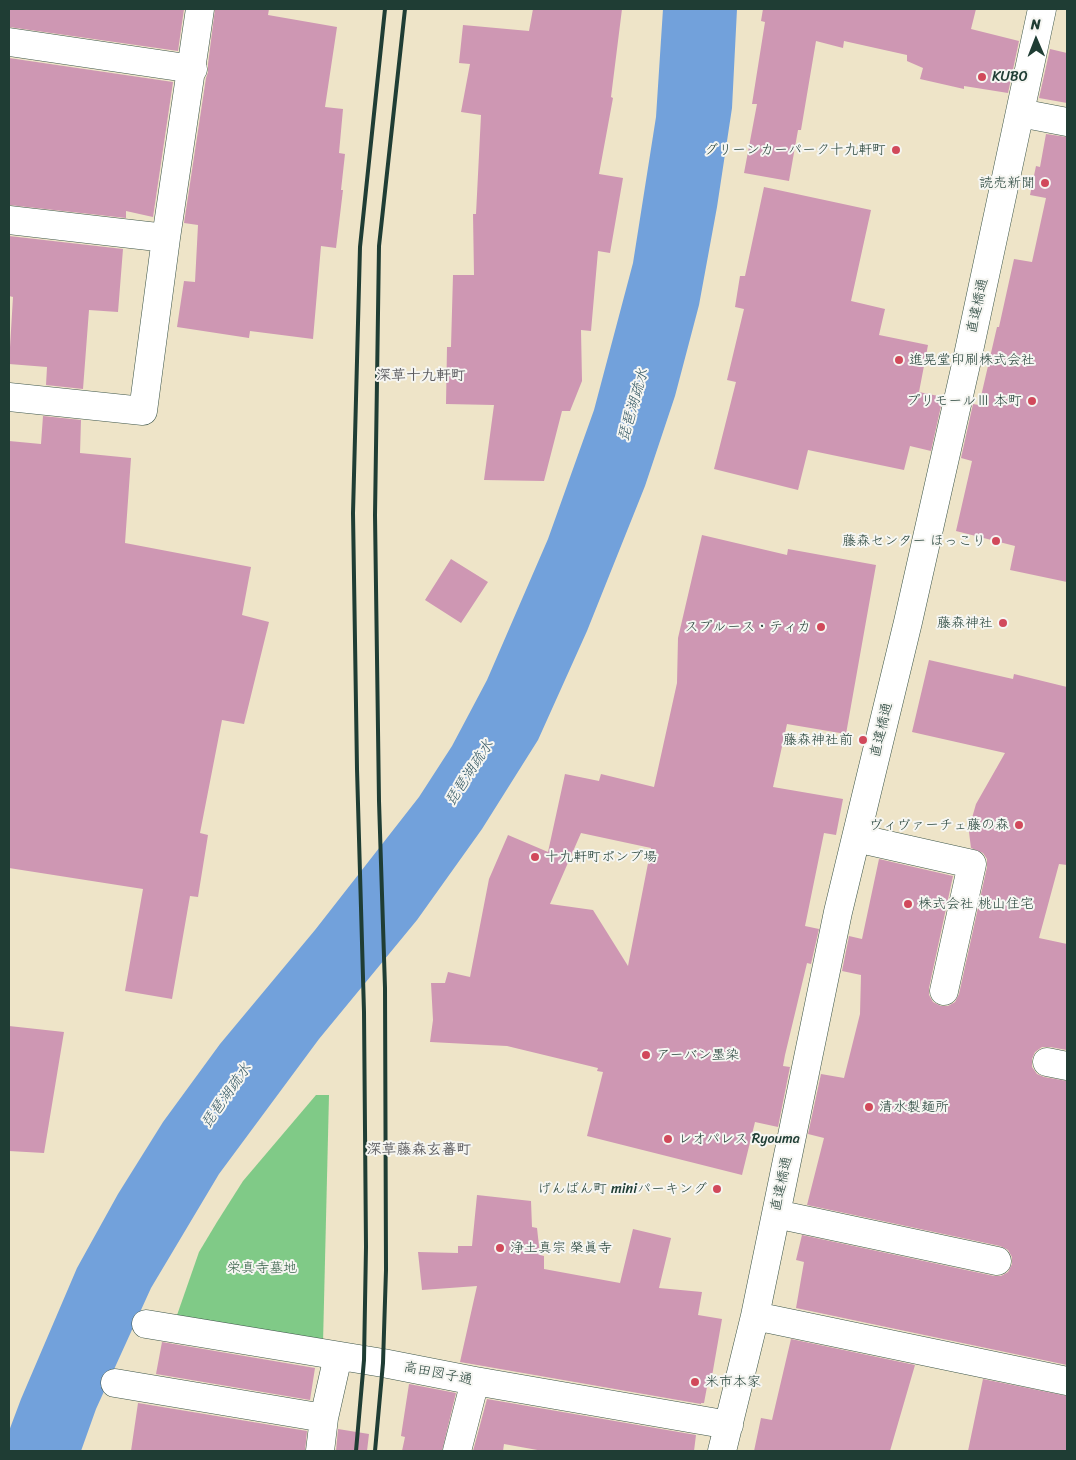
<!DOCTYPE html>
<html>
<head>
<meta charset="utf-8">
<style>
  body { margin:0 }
  #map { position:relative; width:1076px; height:1460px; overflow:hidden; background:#eee4c8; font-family:Sriracha,sans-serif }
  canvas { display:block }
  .frame { position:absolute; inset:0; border:10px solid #1f3d34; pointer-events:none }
  .north { position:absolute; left:1011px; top:15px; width:50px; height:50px; -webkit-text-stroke:4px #f6f6f2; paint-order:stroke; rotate:359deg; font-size:14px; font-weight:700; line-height:20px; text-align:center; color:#1f3d34 }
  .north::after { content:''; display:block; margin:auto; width:18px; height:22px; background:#1f3d34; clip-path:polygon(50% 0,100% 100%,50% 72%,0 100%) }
</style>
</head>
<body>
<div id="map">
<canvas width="1076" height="1460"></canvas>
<div class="frame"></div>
<div class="north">N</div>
</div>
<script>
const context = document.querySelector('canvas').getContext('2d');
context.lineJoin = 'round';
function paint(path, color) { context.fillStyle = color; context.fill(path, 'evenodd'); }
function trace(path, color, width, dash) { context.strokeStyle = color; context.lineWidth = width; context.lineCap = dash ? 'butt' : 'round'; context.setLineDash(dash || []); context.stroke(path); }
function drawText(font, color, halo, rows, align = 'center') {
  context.font = font + ' Sriracha,"Klee One",sans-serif'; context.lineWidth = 4; context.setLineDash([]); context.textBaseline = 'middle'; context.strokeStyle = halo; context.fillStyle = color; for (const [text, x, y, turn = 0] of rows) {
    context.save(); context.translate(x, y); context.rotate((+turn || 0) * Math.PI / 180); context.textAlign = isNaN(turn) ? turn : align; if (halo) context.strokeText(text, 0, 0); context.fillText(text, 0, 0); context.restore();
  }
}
const green = new Path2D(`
  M 316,1095 L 329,1095 L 323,1343 L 176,1318 L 199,1252 L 217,1222 L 243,1181 Z`);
const water = new Path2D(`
  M 663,9 L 737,9 L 732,108 L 717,207 L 699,305 L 675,396 L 645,486 L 587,631 L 538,740 L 482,829 L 417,920 L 319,1039 L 219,1174 L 151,1288 L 96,1409 L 81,1451 L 9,1451 L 9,1431 L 21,1399 L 77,1268 L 118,1194 L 163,1122 L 220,1044 L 315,930 L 419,797 L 452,746 L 487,680 L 548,539 L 594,410 L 633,263 L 656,117 Z`);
const building = new Path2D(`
  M 9,9 L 184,9 L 178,51 L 9,27 Z
  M 215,9 L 269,9 L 268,15 L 337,27 L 325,107 L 343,109 L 339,153 L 345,154 L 341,190 L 343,190 L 336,248 L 321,246 L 313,339 L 250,331 L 249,338 L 177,327 L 184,281 L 195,282 L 198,225 L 184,223 L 206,78 L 208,72 L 208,64 Z
  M 533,9 L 622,9 L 611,97 L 613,98 L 599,174 L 623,178 L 610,253 L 598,251 L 591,331 L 581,330 L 582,381 L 570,411 L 562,411 L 544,481 L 484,480 L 494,405 L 446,404 L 447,347 L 451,347 L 453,275 L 474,275 L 473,214 L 476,214 L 481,115 L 461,112 L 470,64 L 459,63 L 463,25 L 529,31 Z
  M 763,9 L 976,9 L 971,29 L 1019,41 L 1008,93 L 964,86 L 964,89 L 920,79 L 923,68 L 907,61 L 907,55 L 844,41 L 843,48 L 816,41 L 801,130 L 798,130 L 789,181 L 744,173 L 757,104 L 752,104 L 765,22 L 761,21 Z
  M 1050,49 L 1067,53 L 1067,103 L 1039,98 Z
  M 9,58 L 173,82 L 153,217 L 126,211 L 126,218 L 9,205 Z
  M 1046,134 L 1067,137 L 1067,582 L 1010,570 L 1015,546 L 956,531 L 972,461 L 961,458 L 973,404 L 979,405 L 997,327 L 999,327 L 1014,259 L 1032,262 L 1046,198 L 1030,195 L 1036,166 L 1040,167 Z
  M 764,187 L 871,210 L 851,301 L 885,309 L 879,335 L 928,345 L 919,392 L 943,397 L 931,451 L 910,446 L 904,470 L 808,450 L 798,490 L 714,469 L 736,382 L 727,380 L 744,309 L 735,307 L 740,276 L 745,276 Z
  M 9,236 L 123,249 L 118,312 L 89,310 L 83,389 L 46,385 L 47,367 L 9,364 L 13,297 L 9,296 Z
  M 43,416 L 81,420 L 80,453 L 131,458 L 125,543 L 251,567 L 242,615 L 269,622 L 244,724 L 222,720 L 200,833 L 208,835 L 198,897 L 190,896 L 172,999 L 125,991 L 143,889 L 9,868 L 9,441 L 41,444 Z
  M 702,535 L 787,555 L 788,549 L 876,565 L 846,734 L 787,724 L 773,787 L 843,799 L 836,835 L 824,833 L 805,926 L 819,929 L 811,964 L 807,963 L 785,1055 L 783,1066 L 790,1067 L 778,1127 L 755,1122 L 742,1175 L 587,1136 L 603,1072 L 597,1071 L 598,1068 L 507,1046 L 430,1042 L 433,1020 L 431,983 L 445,983 L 448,972 L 470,977 L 489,879 L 508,835 L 548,852 L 565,774 L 599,781 L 601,774 L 654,787 L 677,683 L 678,638 ZM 581,833 L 651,848 L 628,966 L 593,910 L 550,904 Z
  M 451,559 L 488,582 L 461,623 L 425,600 Z
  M 929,660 L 1013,679 L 1014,674 L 1067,687 L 1067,865 L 1059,864 L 1039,938 L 1067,944 L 1067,1050 L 1050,1047 L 1042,1047 L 1035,1052 L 1032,1059 L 1032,1067 L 1037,1074 L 1044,1077 L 1067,1081 L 1067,1365 L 796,1308 L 804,1262 L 796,1260 L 802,1235 L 994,1276 L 1001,1276 L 1008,1272 L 1012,1264 L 1012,1257 L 1008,1250 L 1000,1246 L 807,1205 L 824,1138 L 808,1134 L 821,1074 L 844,1078 L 860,1014 L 861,975 L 842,971 L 849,936 L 862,939 L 879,859 L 953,876 L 929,988 L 929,995 L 933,1002 L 941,1006 L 948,1006 L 955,1002 L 959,994 L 987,867 L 987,859 L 983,853 L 971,848 L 969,832 L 972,818 L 976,804 L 1005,753 L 912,732 Z
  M 9,1026 L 64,1032 L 44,1153 L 9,1151 Z
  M 477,1195 L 531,1201 L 532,1227 L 537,1228 L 540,1255 L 544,1256 L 544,1269 L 620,1283 L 633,1229 L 671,1238 L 659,1288 L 702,1292 L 698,1315 L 722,1319 L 712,1376 L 709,1376 L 704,1403 L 701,1403 L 701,1404 L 460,1362 L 477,1286 L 422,1290 L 418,1252 L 458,1253 L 458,1246 L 472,1246 Z
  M 791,1339 L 915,1365 L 890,1451 L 754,1451 L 761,1418 L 772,1420 Z
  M 162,1342 L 315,1368 L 310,1400 L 156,1374 Z
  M 983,1379 L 1067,1396 L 1067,1451 L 968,1451 Z
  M 409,1384 L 456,1393 L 442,1451 L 402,1451 L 405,1437 L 401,1436 Z
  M 487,1399 L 696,1435 L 694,1451 L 543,1451 L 504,1444 L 503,1451 L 473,1451 Z
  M 138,1403 L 307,1431 L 305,1451 L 131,1451 Z
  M 338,1429 L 369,1434 L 367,1451 L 336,1451 Z`);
const minor = new Path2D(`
  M 9,42 L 193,69
  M 1020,113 L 1067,122
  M 9,220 L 166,238
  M 9,397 L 143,411 L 166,238 L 200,9
  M 856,838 L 972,864 L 944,991
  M 1047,1062 L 1067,1066
  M 776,1214 L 997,1261
  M 755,1316 L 1067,1381
  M 146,1324 L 383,1363 L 475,1381 L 729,1425
  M 115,1383 L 324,1418
  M 320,1451 L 324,1418 L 338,1356
  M 457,1451 L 475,1381
  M 722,1451 L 755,1316 L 838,912 L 908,622 L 967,360 L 1042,9`);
const rail = new Path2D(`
  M 356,1451 L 364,1360 L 366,1247 L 364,1012 L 357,769 L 353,513 L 360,247 L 385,9
  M 375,1451 L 383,1363 L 386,1270 L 385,988 L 379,801 L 375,515 L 379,246 L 405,9`);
const markers = [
  [982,77,5,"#d1495b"],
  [896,150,5,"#d1495b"],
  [1045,183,5,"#d1495b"],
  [899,360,5,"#d1495b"],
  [1032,401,5,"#d1495b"],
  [996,541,5,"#d1495b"],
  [1003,623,5,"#d1495b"],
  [821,627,5,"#d1495b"],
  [863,740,5,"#d1495b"],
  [1019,825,5,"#d1495b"],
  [535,857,5,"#d1495b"],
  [908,904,5,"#d1495b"],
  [646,1055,5,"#d1495b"],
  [869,1107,5,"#d1495b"],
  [668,1139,5,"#d1495b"],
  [717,1189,5,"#d1495b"],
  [500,1248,5,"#d1495b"],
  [695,1382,5,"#d1495b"]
];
const poiNames = [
  ["KUBO",992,77],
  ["グリーンカーパーク十九軒町",886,150,"right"],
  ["読売新聞",1035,183,"right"],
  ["進晃堂印刷株式会社",909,360],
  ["プリモールⅢ 本町",1022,401,"right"],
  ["藤森センター ほっこり",986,541,"right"],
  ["藤森神社",993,623,"right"],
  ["スプルース・ティカ",811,627,"right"],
  ["藤森神社前",853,740,"right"],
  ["ヴィヴァーチェ藤の森",1009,825,"right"],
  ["十九軒町ポンプ場",545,857],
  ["株式会社 桃山住宅",918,904],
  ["アーバン墨染",656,1055],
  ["清水製麺所",879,1107],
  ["レオパレス Ryouma",678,1139],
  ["げんばん町 miniパーキング",707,1189,"right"],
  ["浄土真宗 榮眞寺",510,1248],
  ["米市本家",705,1382]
];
const streetNames = [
  ["直違橋通",978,306,-78],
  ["直違橋通",882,730,-77],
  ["直違橋通",782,1184,-78],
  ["高田図子通",438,1374,11]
];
const parkNames = [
  ["栄真寺墓地",262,1268]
];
const neighbourhoodNames = [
  ["深草十九軒町",421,376],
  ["深草藤森玄蕃町",419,1150]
];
const waterNames = [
  ["琵琶湖疏水",634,405,-74],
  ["琵琶湖疏水",470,773,-57],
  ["琵琶湖疏水",227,1096,-55]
];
paint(green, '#80ca87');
paint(water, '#72a1db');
paint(building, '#ce97b3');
trace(minor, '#3e564a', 29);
trace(minor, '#fff', 28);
trace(rail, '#1f3d34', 4);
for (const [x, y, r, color] of markers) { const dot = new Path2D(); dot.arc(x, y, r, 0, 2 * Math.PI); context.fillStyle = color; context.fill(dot); trace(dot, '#f6f6f2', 2); }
drawText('14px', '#1f3d34', '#f6f6f2', poiNames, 'left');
drawText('14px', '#1f3d34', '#f6f6f2', streetNames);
drawText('14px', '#376049', '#f6f6f2', parkNames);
drawText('bold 15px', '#5c5c60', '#f6f6f2', neighbourhoodNames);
drawText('italic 15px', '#385b66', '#f6f6f2', waterNames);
</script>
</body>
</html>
